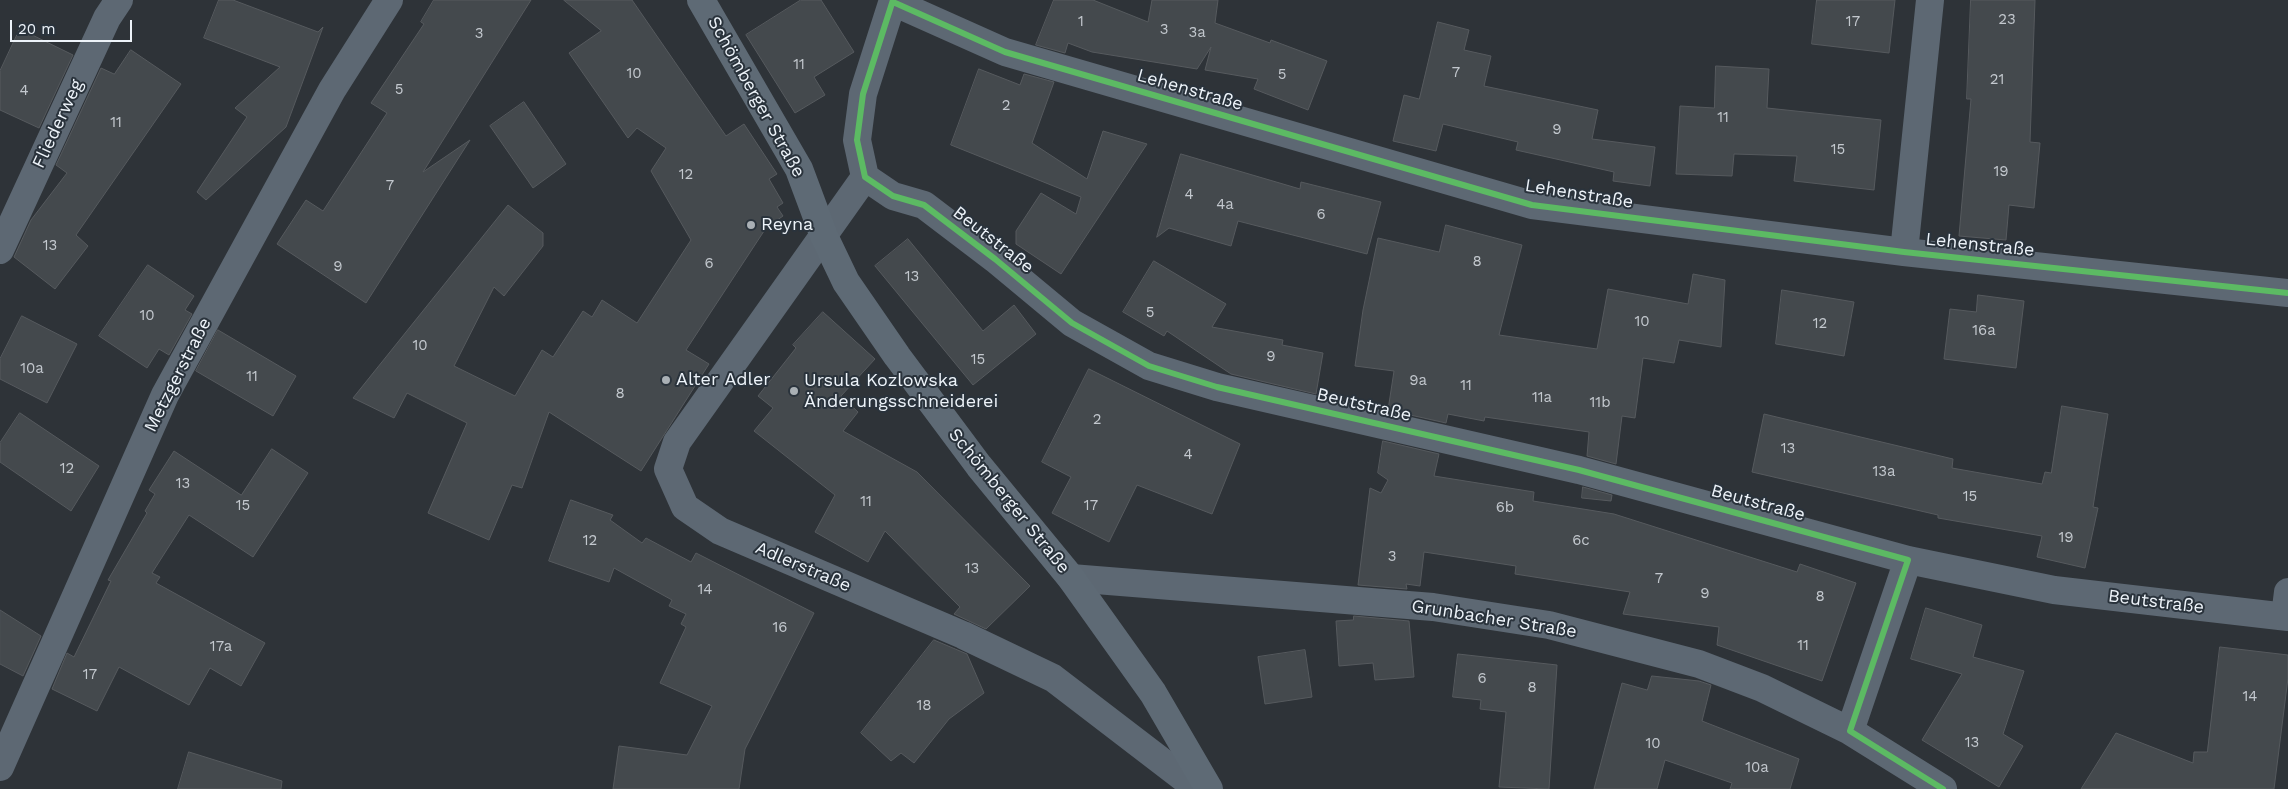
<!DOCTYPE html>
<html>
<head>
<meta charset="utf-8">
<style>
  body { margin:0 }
  #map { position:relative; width:2288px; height:789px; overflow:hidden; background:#2e3338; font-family:"Work Sans",sans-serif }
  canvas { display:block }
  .scale { position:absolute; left:10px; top:20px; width:122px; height:22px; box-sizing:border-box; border:2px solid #edf3f9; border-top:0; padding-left:6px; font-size:15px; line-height:18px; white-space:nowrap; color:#edf3f9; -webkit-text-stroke:4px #2a333c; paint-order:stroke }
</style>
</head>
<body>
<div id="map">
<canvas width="2288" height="789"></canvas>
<div class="scale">20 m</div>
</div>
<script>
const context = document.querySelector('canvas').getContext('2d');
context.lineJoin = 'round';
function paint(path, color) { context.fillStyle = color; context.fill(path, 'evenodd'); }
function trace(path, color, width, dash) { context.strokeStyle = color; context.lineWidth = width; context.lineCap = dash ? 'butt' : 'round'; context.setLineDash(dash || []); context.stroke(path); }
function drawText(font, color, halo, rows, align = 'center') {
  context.font = font + ' "Work Sans",sans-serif'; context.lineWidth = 4; context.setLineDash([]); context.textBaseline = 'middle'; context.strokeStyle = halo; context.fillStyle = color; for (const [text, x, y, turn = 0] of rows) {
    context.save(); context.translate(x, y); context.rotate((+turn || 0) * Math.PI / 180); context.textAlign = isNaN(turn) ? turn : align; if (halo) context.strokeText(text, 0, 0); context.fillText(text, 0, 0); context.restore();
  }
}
const building = new Path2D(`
  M 219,0 L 233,0 L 318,32 L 323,27 L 286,127 L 206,200 L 197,192 L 247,117 L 235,108 L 280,67 L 204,38 Z
  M 434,0 L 531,0 L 423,172 L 470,140 L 366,303 L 277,244 L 306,200 L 323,211 L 387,113 L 371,103 L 424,24 L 421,22 Z
  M 564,0 L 632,0 L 726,136 L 744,124 L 777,174 L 769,179 L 783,203 L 777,207 L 783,216 L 766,228 L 686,350 L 709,364 L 641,471 L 549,412 L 522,488 L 512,485 L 489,540 L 428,513 L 467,423 L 407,393 L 394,418 L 353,398 L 508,205 L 543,233 L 543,246 L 504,296 L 494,287 L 454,366 L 515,396 L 542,350 L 553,357 L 583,311 L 592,317 L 602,300 L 637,323 L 691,240 L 651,171 L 666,148 L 637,128 L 628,138 L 569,53 L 601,31 Z
  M 801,0 L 821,0 L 854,52 L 814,77 L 825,95 L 795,113 L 746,35 Z
  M 1054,0 L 1093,0 L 1148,22 L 1152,0 L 1218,0 L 1215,23 L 1270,43 L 1271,40 L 1327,61 L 1308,110 L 1254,89 L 1258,79 L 1205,70 L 1211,47 L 1197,69 L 1092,52 L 1068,43 L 1065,53 L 1036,45 Z
  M 1817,0 L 1895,0 L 1889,53 L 1812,44 Z
  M 1971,0 L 2035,0 L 2030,142 L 2040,143 L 2034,208 L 2009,205 L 2006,240 L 1959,236 L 1971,99 L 1967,99 Z
  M 1438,22 L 1469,30 L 1464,50 L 1491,56 L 1484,86 L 1598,110 L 1592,139 L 1655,147 L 1650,186 L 1613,181 L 1614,172 L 1516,150 L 1518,142 L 1443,124 L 1436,151 L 1393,141 L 1404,95 L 1419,99 Z
  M 20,29 L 73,55 L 39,128 L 0,110 L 0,71 Z
  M 131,50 L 181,84 L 76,235 L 88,246 L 55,289 L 14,257 L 31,220 L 67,173 L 56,165 L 101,68 L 114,74 Z
  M 1716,66 L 1769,69 L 1767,108 L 1881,120 L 1874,190 L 1794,181 L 1797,156 L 1734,154 L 1732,176 L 1676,174 L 1680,106 L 1714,108 Z
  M 979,69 L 1020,85 L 1024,74 L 1054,82 L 1032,143 L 1087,179 L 1103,131 L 1147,144 L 1061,274 L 1016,244 L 1016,231 L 1041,193 L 1076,214 L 1081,197 L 951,145 Z
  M 524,102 L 566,164 L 533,188 L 490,126 Z
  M 1181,154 L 1300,189 L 1301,182 L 1381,202 L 1367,254 L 1238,221 L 1231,246 L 1169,228 L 1157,237 Z
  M 1446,225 L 1522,245 L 1499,335 L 1597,349 L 1608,289 L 1688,304 L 1693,274 L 1725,280 L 1721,347 L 1679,340 L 1674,363 L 1643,358 L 1635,418 L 1622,416 L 1616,464 L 1587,456 L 1589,432 L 1485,417 L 1484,421 L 1448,414 L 1446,423 L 1388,410 L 1394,371 L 1355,366 L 1363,310 L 1378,238 L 1439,252 Z
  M 908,239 L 983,331 L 1014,305 L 1036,334 L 973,385 L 875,266 Z
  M 1154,261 L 1226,304 L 1212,327 L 1283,340 L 1282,345 L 1323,353 L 1316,394 L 1231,374 L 1167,331 L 1164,336 L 1123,312 Z
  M 148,265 L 194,296 L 185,310 L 192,314 L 169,355 L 159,349 L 147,368 L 99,336 Z
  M 1782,290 L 1854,302 L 1844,356 L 1776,344 Z
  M 1978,295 L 2024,301 L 2016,368 L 1944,359 L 1950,309 L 1976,312 Z
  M 823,312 L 875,359 L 841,396 L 858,412 L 843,431 L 917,472 L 1030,586 L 986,629 L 954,614 L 960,607 L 885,531 L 868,562 L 815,532 L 835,495 L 754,431 L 773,408 L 758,396 L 796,348 L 793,345 Z
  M 22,316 L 77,344 L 47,403 L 0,379 L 0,359 Z
  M 218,330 L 296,376 L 273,416 L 196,371 Z
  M 1089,369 L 1240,444 L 1212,514 L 1137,485 L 1109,542 L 1052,513 L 1071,477 L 1042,462 Z
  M 2062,406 L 2108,414 L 2093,507 L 2098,508 L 2085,568 L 2037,557 L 2042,536 L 1938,518 L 1938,515 L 1752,472 L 1764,414 L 1953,459 L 1952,468 L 2042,484 L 2045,472 L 2051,473 Z
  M 20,413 L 99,466 L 71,511 L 0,462 L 0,443 Z
  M 1383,441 L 1439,454 L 1434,476 L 1534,492 L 1533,501 L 1614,514 L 1797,572 L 1800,564 L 1856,583 L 1822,681 L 1717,645 L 1719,627 L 1623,614 L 1630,592 L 1515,574 L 1516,566 L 1424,552 L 1420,586 L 1406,584 L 1407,589 L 1358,585 L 1370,488 L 1381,493 L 1388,480 L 1378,473 Z
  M 272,449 L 308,473 L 253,557 L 189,515 L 152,573 L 160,577 L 156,583 L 265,643 L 241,686 L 210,668 L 189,705 L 119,667 L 97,711 L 52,689 L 67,653 L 74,657 L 111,581 L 108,580 L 147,513 L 145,511 L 155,494 L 149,490 L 174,451 L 241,495 Z
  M 1583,487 L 1612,495 L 1611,501 L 1582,498 Z
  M 571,500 L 613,515 L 610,520 L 642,543 L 646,538 L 691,562 L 696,553 L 814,613 L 745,749 L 739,789 L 613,789 L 619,746 L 687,755 L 712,706 L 660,683 L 686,627 L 681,624 L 686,614 L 669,606 L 672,600 L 614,568 L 609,582 L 549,561 Z
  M 1926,608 L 1982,625 L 1973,657 L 2024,671 L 2003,734 L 2023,746 L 1999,787 L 1922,740 L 1962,674 L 1911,659 Z
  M 0,610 L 41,636 L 23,676 L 0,664 Z
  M 1354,616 L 1409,621 L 1414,677 L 1375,680 L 1373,663 L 1339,666 L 1336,621 L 1353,620 Z
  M 934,640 L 967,654 L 984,693 L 949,719 L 914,763 L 901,753 L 891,761 L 861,733 Z
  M 2220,647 L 2288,655 L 2288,678 L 2274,789 L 2081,789 L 2116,733 L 2193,763 L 2194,752 L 2207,752 Z
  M 1305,650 L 1312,697 L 1265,704 L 1258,657 Z
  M 1458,654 L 1557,665 L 1549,789 L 1499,787 L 1506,712 L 1480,709 L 1481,700 L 1453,697 Z
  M 1652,676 L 1699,681 L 1711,685 L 1702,721 L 1799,759 L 1790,789 L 1730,789 L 1732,783 L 1665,760 L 1657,789 L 1594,789 L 1622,683 L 1647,690 Z
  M 189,752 L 282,781 L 281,789 L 178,789 Z`);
const minor = new Path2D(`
  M 893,0 L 863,94 L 857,140 L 865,177 L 893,196 L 924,205 L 995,259 L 1072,323 L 1149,366 L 1217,387 L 1579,470 L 1908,560 L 2054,590 L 2288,617
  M 893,2 L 1005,52 L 1532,205 L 1904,252 L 2288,293
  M 865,177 L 677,442 L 668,469 L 685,507 L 720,531 L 963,635 L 1053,678 L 1198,789
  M 0,250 L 107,18 L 119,0
  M 1904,252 L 1930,0
  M 1071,578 L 1433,607 L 1549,625 L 1699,664 L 1762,688 L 1850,731 L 1943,789
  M 2285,616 L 2288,592
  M 1850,731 L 1908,560
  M 0,767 L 165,395 L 332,90 L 389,0`);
const secondary = new Path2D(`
  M 701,0 L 799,169 L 824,236 L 846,282 L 897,356 L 979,466 L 1071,578 L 1153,693 L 1209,789`);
const cycleway = new Path2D(`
  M 893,0 L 863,94 L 857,140 L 865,177 L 893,196 L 924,205 L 995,259 L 1072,323 L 1149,366 L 1217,387 L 1579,470 L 1908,560 L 1850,731 L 1943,789
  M 893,2 L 1005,52 L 1532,205 L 1904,252 L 2288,293`);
const markers = [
  [751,225,5,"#aab0b5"],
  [666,380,5,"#aab0b5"],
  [794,391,5,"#aab0b5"]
];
const numberNames = [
  ["23",2007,20],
  ["1",1081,22],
  ["17",1853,22],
  ["3",1164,30],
  ["3a",1197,33],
  ["3",479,34],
  ["11",799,65],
  ["7",1456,73],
  ["10",634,74],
  ["5",1282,75],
  ["21",1997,80],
  ["5",399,90],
  ["4",24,91],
  ["2",1006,106],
  ["11",1723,118],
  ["11",116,123],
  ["9",1557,130],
  ["15",1838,150],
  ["19",2001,172],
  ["12",686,175],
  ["7",390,186],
  ["4",1189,195],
  ["4a",1225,205],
  ["6",1321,215],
  ["13",50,246],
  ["8",1477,262],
  ["6",709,264],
  ["9",338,267],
  ["13",912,277],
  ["5",1150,313],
  ["10",147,316],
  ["10",1642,322],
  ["12",1820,324],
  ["16a",1984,331],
  ["10",420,346],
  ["9",1271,357],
  ["15",978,360],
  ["10a",32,369],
  ["11",252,377],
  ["9a",1418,381],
  ["11",1466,386],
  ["8",620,394],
  ["11a",1542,398],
  ["11b",1600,403],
  ["2",1097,420],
  ["13",1788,449],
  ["4",1188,455],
  ["12",67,469],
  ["13a",1884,472],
  ["13",183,484],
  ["15",1970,497],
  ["11",866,502],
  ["15",243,506],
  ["17",1091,506],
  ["6b",1505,508],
  ["19",2066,538],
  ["12",590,541],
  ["6c",1581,541],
  ["3",1392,557],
  ["13",972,569],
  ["7",1659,579],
  ["14",705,590],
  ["9",1705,594],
  ["8",1820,597],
  ["16",780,628],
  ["11",1803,646],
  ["17a",221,647],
  ["17",90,675],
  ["6",1482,679],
  ["8",1532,688],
  ["14",2250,697],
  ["18",924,706],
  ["13",1972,743],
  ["10",1653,744],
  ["10a",1757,768]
];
const streetNames = [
  ["Lehenstraße",1190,90,16],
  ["Schömberger Straße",756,97,61],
  ["Fliederweg",58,124,-65],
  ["Lehenstraße",1579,194,9],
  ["Beutstraße",993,240,38],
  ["Lehenstraße",1980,245,6],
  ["Metzgerstraße",178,375,-63],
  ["Beutstraße",1364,405,13],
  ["Schömberger Straße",1009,501,51],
  ["Beutstraße",1758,503,15],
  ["Adlerstraße",803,567,23],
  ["Beutstraße",2156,602,7],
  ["Grunbacher Straße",1494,619,9]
];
const poiNames = [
  ["Reyna",761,225],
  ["Alter Adler",676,380],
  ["Ursula Kozlowska",804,381],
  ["Änderungsschneiderei",804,402]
];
paint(building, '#44494d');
trace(building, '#565a5e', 1);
trace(minor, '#5d6873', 28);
trace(secondary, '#5e6a75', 28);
trace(cycleway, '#5cba63', 6);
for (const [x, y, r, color] of markers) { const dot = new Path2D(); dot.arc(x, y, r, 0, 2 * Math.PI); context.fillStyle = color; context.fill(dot); trace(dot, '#2a333c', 2); }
drawText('15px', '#c3c8ce', null, numberNames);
drawText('18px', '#edf3f9', '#2a333c', streetNames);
drawText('18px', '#edf3f9', '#2a333c', poiNames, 'left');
</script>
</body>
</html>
